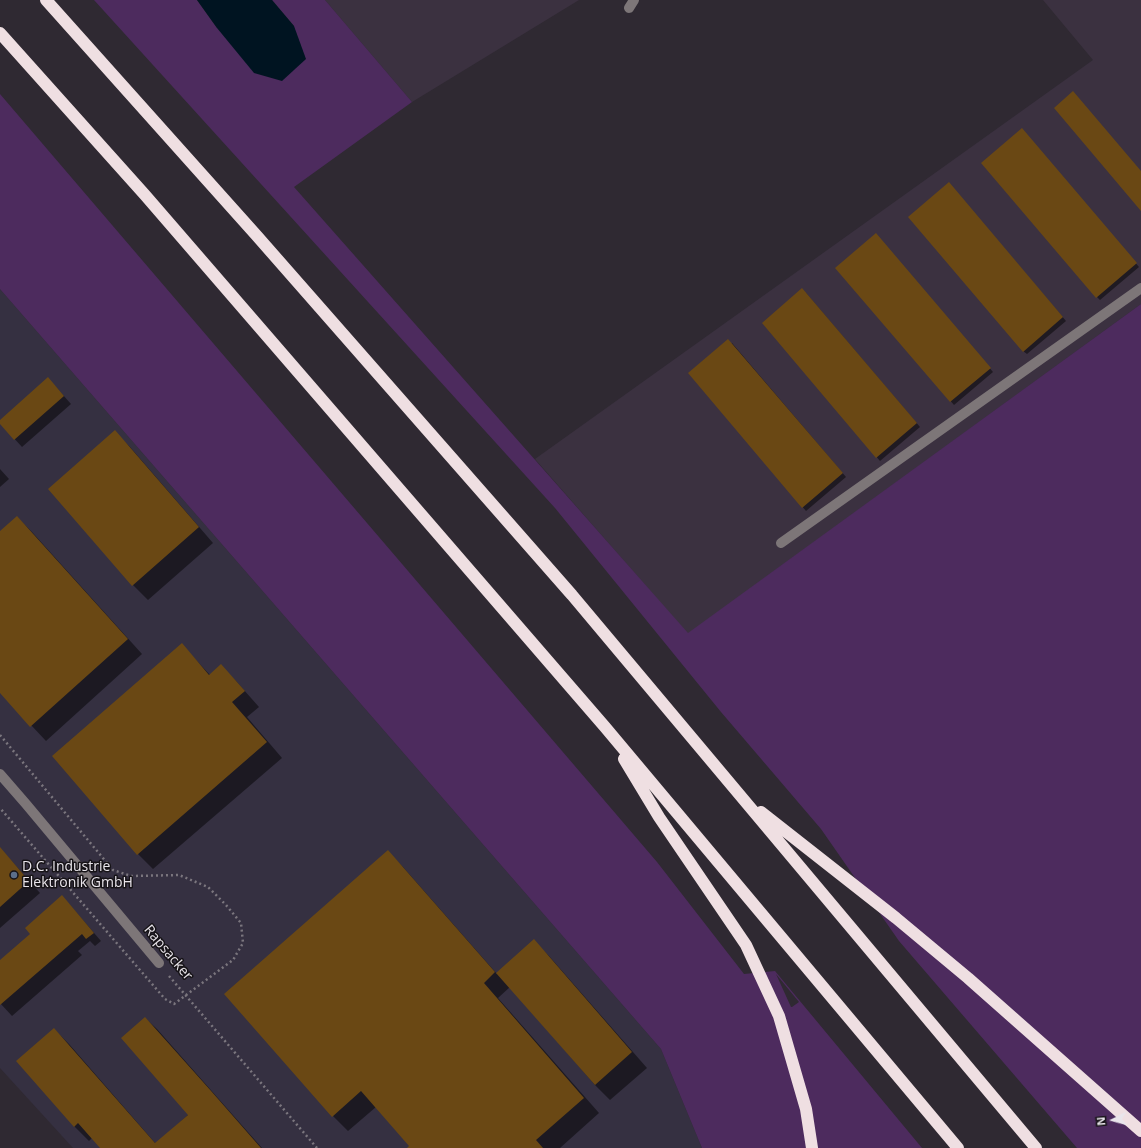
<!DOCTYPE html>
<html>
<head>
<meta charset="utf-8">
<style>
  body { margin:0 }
  #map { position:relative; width:1141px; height:1148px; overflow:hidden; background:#2f2932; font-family:"Open Sans",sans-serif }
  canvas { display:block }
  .north { position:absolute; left:1093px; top:1100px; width:40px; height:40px; -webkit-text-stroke:3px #161317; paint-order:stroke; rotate:264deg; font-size:11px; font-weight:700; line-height:16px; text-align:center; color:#e9e5eb }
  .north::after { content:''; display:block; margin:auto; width:14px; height:18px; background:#e9e5eb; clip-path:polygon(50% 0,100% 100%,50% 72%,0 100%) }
</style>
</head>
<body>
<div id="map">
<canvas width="1141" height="1148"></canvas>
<div class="north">N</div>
</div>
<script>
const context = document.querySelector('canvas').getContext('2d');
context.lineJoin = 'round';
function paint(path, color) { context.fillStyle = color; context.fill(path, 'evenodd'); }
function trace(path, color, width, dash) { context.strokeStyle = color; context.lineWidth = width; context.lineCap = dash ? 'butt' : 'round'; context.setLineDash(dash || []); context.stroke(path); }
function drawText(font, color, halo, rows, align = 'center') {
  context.font = font + ' "Open Sans",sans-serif'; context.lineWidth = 3; context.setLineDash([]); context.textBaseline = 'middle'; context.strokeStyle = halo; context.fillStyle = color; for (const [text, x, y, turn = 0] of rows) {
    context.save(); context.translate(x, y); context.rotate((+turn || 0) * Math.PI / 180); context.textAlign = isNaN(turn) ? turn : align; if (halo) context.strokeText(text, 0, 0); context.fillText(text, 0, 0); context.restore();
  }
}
const built = new Path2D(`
  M 325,0 L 579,0 L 412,102 Z
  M 1043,0 L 1141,0 L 1141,304 L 688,634 L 535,459 L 1093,60 Z`);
const industrial = new Path2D(`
  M 0,289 L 661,1049 L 702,1148 L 73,1148 L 0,1068 Z`);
const green = new Path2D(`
  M 94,0 L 197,0 L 217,28 L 294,26 L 272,0 L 325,0 L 412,102 L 294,187 L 688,633 L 1141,304 L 1141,1148 L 1077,1148 L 899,941 L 821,829 L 721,712 L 555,508 Z
  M 0,94 L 657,862 L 744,974 L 775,971 L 922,1148 L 702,1148 L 661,1049 L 0,289 ZM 776,974 L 799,1002 L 792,1007 L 791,1007 Z`);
const water = new Path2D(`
  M 197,0 L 272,0 L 294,26 L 306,59 L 282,81 L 254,73 L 217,28 Z`);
const shadow = new Path2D(`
  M 1025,133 L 1139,267 L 1100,300 L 1097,297 Z
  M 952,187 L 1066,321 L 1027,354 L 1023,351 Z
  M 879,238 L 993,372 L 954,405 L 837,268 Z
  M 806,293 L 920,427 L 880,461 L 763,323 Z
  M 732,343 L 846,477 L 806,511 L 689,373 Z
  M 55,386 L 71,404 L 22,447 L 0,423 L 0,422 Z
  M 115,432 L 130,447 L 213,543 L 148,600 L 133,585 Z
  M 0,469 L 9,479 L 0,487 Z
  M 17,517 L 32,532 L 142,654 L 46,741 L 0,692 L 0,533 Z
  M 182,645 L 210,675 L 221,666 L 236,681 L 259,707 L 247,717 L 282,758 L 153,869 L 138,854 Z
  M 0,848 L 40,893 L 0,928 Z
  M 388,852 L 403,867 L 497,974 L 534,941 L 549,956 L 647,1068 L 610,1100 L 595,1085 L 510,987 L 498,998 L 599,1113 L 560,1148 L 409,1148 L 411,1147 L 376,1107 L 348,1131 L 333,1116 Z
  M 69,904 L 101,941 L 95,946 L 90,941 L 78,951 L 82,955 L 12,1016 L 0,1003 L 0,961 Z
  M 145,1018 L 157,1029 L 262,1148 L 101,1148 L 92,1138 L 89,1141 L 74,1126 L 54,1029 L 69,1044 L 156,1144 L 189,1114 Z`);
const building = new Path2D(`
  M 1073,91 L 1141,171 L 1141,211 L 1054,108 Z
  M 1022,128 L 1137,263 L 1096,298 L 981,163 Z
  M 949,182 L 1063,317 L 1023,352 L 908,217 Z
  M 876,233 L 991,368 L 950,402 L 835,268 Z
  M 802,288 L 917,423 L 876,458 L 762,323 Z
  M 728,339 L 843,473 L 802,508 L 688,373 Z
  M 48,377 L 64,396 L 14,440 L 0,424 L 0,420 Z
  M 115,430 L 199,527 L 132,586 L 48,489 Z
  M 17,516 L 128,639 L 30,727 L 0,693 L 0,531 Z
  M 182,643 L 209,675 L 221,664 L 245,691 L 232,702 L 267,742 L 137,855 L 52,756 Z
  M 0,847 L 29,881 L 0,907 Z
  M 388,850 L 495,972 L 484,983 L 584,1098 L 536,1140 L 543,1148 L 407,1148 L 409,1146 L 361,1091 L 332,1117 L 224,994 Z
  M 62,895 L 94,933 L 86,939 L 82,934 L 0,1005 L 0,960 L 30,934 L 25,928 Z
  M 534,939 L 632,1052 L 595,1085 L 496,973 Z
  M 145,1017 L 212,1092 L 261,1148 L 100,1148 L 78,1123 L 74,1127 L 16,1061 L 54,1028 L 155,1143 L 188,1115 L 121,1038 Z`);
const path = new Path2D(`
  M 0,735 L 113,870 L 131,876 L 179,875 L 208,887 L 226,905 L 241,923 L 243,943 L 233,960 L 174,1004 L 165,999 L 0,808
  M 169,976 L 317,1148`);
const minor = new Path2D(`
  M 629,8 L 634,0
  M 781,543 L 1141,288
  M 0,774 L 26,804 L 159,963`);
const highway = new Path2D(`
  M 46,0 L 257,236 L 572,595 L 1036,1148
  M 0,33 L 145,195 L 605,727 L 958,1148
  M 624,759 L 659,817 L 746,945 L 779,1016 L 806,1109 L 812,1148
  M 761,812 L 896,918 L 968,978 L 1141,1131`);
const markers = [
  [14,875,4,"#5c6f8a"]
];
const poiNames = [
  ["D.C. Industrie",22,867],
  ["Elektronik GmbH",22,883]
];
const streetNames = [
  ["Rapsacker",168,953,50]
];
paint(built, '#3b3140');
paint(industrial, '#353041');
paint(green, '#4d2b5e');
paint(water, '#001421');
paint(shadow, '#0007');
paint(building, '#6a4814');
trace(path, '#7b767e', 2.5, [2, 3]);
trace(minor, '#7d7678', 10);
trace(highway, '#efdfe2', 12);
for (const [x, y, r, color] of markers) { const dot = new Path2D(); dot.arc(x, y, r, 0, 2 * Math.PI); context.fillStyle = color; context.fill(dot); trace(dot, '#161317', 1.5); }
drawText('14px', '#e9e5eb', '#161317', poiNames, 'left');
drawText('14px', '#e9e5eb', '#161317', streetNames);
</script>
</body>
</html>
